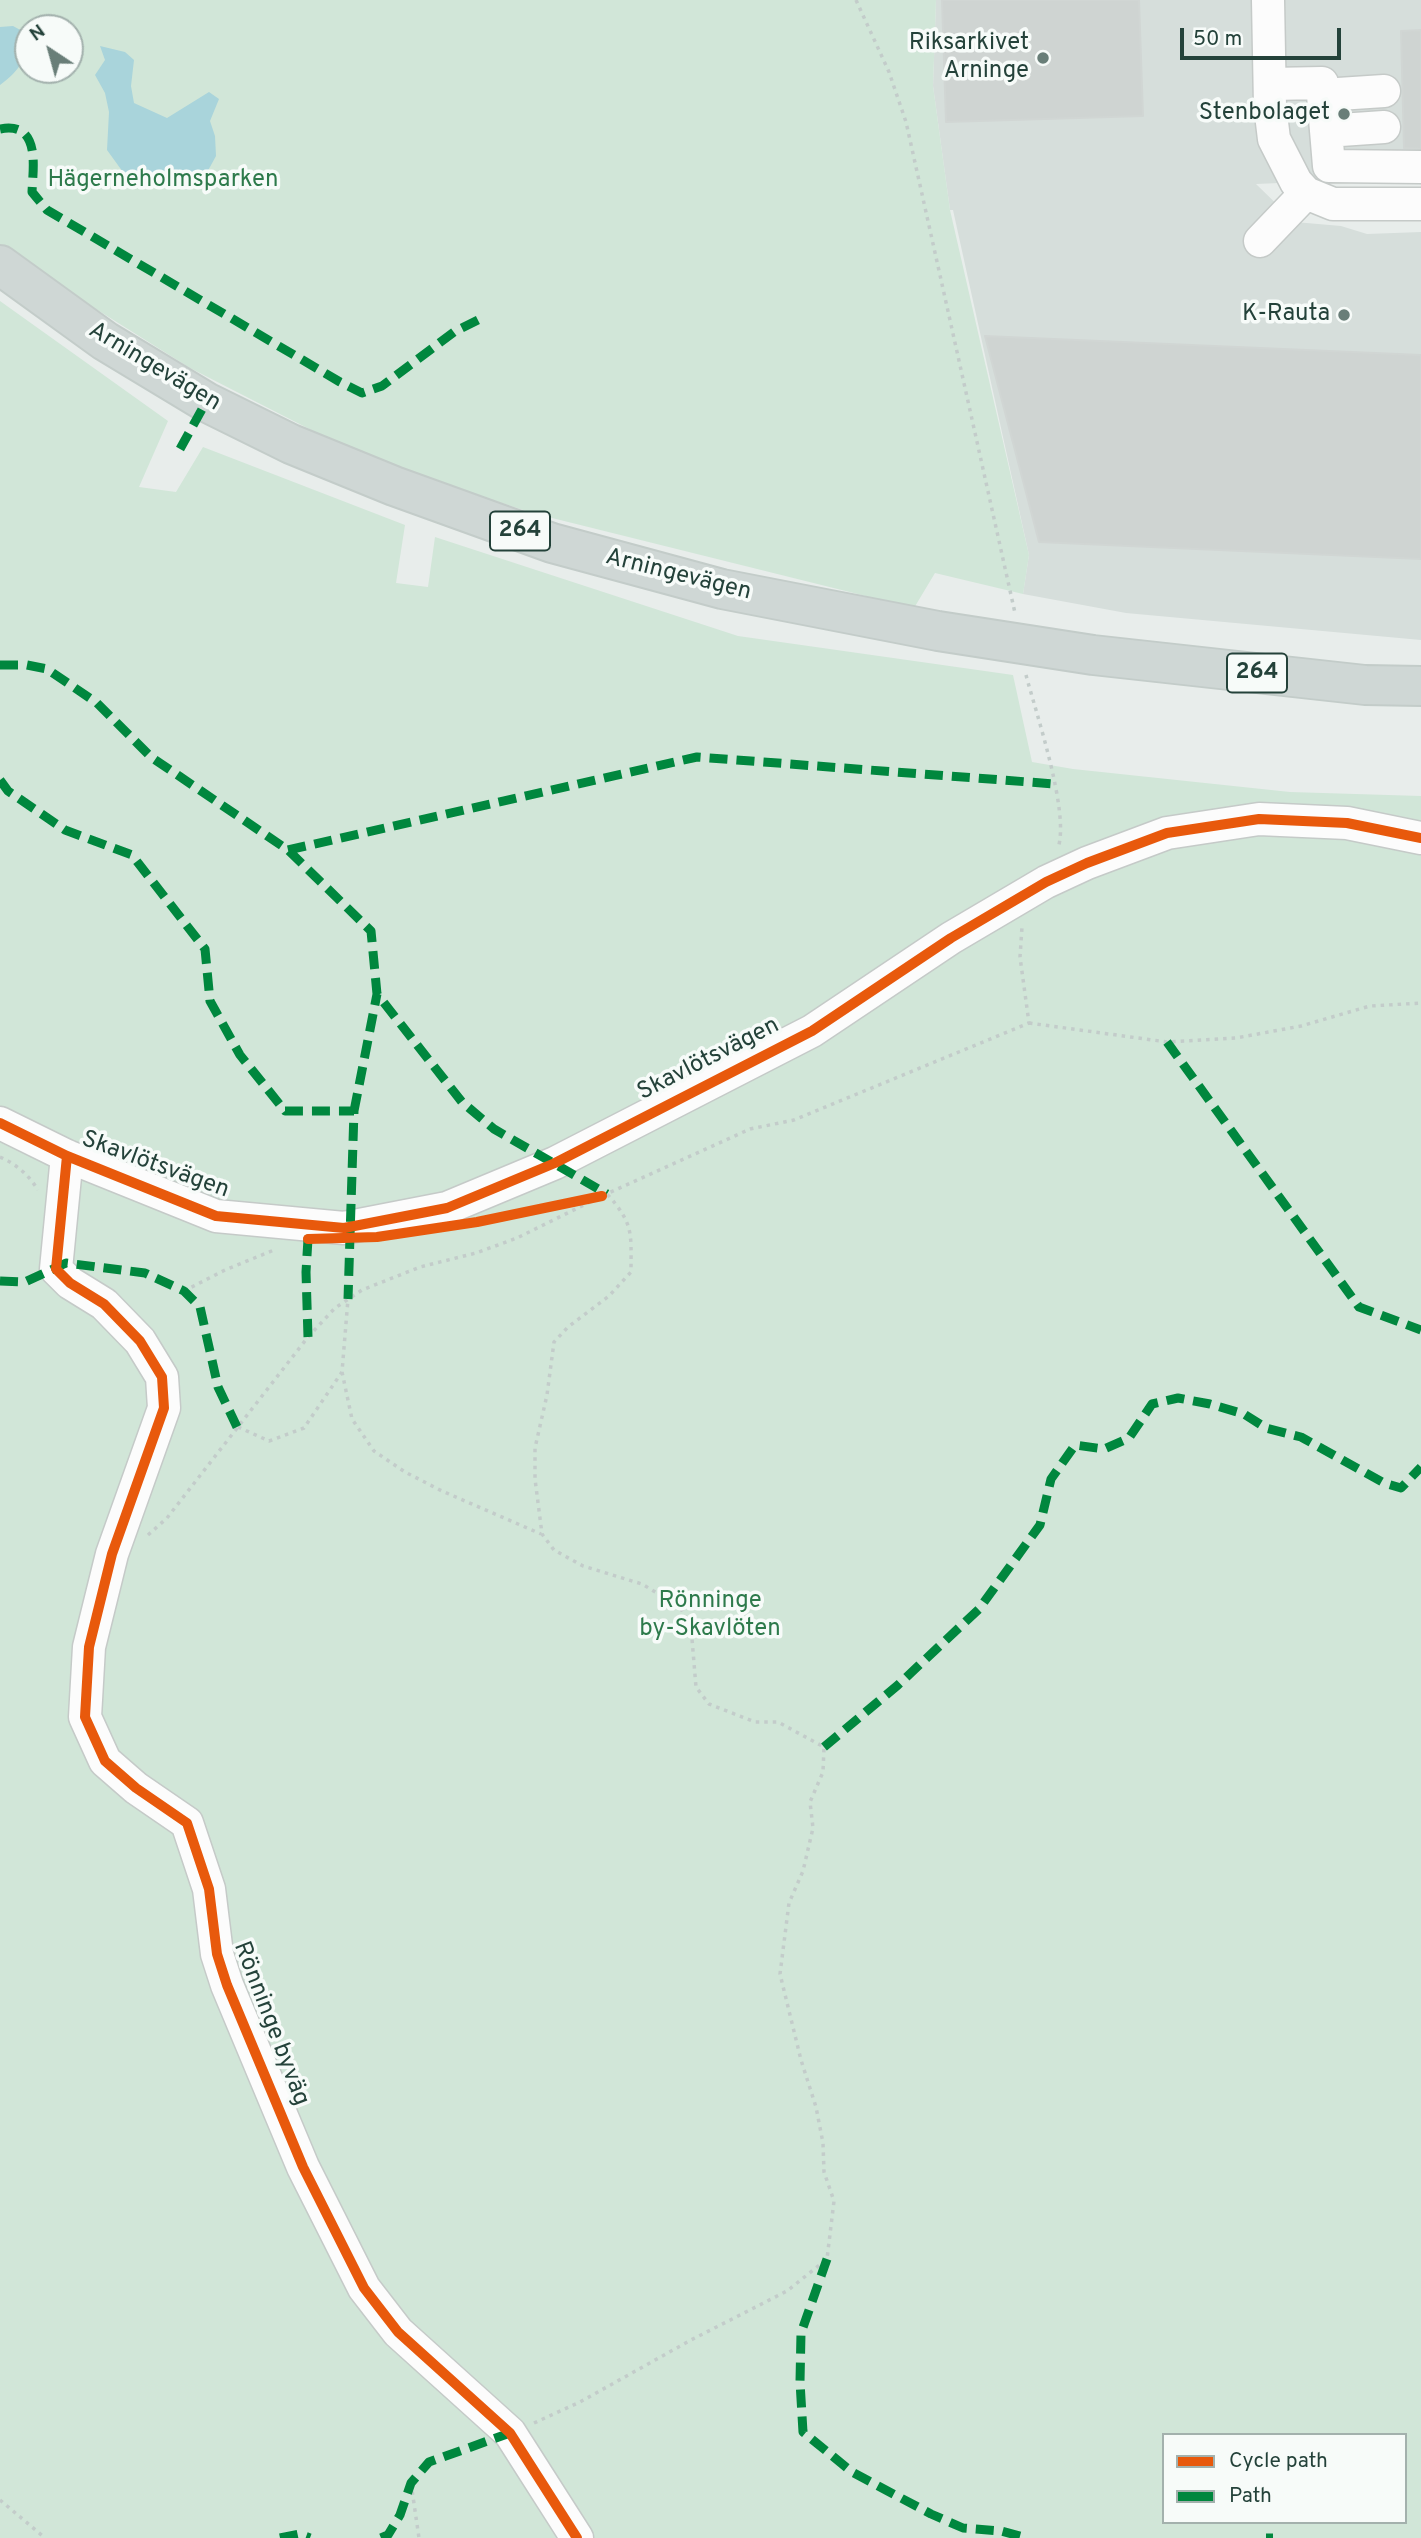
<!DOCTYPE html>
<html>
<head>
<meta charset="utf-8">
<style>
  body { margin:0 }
  #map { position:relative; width:1421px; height:2538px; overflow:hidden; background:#e8edeb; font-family:Overpass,sans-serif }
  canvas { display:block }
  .legend { position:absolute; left:1162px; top:2433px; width:245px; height:91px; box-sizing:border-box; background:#f7fbf9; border:2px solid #a3b1ad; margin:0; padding:9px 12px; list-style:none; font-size:21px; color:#24423a }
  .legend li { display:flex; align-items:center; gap:14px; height:35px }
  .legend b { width:35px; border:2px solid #a3b1ad }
  .north { position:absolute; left:14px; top:14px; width:70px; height:70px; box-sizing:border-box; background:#f7fbf9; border:2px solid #a3b1ad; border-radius:50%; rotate:324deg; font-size:19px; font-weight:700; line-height:28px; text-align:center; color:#24423a }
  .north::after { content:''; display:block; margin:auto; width:24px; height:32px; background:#697e78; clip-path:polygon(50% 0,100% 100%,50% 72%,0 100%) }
  .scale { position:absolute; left:1180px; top:28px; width:161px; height:32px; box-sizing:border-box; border:4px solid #24423a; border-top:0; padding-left:9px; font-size:21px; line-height:24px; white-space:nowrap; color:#24423a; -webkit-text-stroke:5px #f7fbf9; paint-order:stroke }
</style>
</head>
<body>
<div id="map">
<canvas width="1421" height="2538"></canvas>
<ul class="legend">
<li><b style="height:9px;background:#e8590c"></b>Cycle path</li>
<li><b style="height:9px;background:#00873e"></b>Path</li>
</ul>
<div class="north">N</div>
<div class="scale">50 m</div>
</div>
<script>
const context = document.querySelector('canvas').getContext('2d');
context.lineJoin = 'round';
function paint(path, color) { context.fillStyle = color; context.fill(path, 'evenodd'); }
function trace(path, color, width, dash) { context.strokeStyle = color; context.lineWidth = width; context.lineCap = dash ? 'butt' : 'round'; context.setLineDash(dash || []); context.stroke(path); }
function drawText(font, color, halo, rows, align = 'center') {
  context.font = font + ' Overpass,sans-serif'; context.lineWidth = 7; context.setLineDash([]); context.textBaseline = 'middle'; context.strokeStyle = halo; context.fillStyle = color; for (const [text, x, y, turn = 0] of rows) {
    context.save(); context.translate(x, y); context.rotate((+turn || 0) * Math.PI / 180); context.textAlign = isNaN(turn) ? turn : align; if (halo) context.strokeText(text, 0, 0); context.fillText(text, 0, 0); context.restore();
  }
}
const built = new Path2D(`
  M 936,0 L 1421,0 L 1421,177 L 1256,184 L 1295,222 L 1341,226 L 1367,234 L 1421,232 L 1421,640 L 1126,613 L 1023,594 L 1029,555 L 953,210 L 950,210 L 933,86 Z`);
const green = new Path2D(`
  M 0,0 L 936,0 L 933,86 L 950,210 L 1029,555 L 1023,594 L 935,573 L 914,608 L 532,513 L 366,458 L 190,368 L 29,267 L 0,244 ZM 28,28 L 70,28 L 70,70 L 28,70 Z
  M 0,301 L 168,421 L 139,487 L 176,492 L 203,447 L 405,525 L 396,583 L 428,587 L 435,537 L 738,636 L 1013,675 L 1032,762 L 1073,769 L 1290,792 L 1421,796 L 1421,2538 L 0,2538 ZM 1164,2435 L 1405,2435 L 1405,2522 L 1164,2522 Z`);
const water = new Path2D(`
  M 13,26 L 24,32 C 30,57 20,70 0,85 L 0,27 Z
  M 100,46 L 125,52 L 134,60 L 131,86 L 134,103 L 167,118 L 209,92 L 219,99 L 210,121 L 215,136 L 216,156 L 205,176 L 179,184 L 152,187 L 128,179 L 107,150 L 109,112 L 105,93 L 95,75 L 105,60 Z`);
const building = new Path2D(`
  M 942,0 L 1139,0 L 1143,116 L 946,122 Z
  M 1421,30 L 1421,149 L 1404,148 L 1401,31 Z
  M 985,336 L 1421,355 L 1421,559 L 1039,542 Z`);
const path = new Path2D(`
  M 856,0 L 889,72 L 906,122 L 1015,613
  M 1026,675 C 1036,713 1070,813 1058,848
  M 1029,1023 L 1167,1042 L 1236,1038 L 1301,1026 L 1370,1006 L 1421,1003
  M 0,1157 C 16,1164 29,1175 38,1190
  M 184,1291 L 225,1270 L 274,1250
  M 342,1372 L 352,1419 L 374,1451 L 405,1472 L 442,1491 L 541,1534
  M 238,1427 L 269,1441 L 304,1428 L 342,1372 L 348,1299
  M 148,1535 L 167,1518 L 308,1337 L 335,1308 L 362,1290 L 420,1267 L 476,1253 L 517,1238 L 602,1196 L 750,1129 L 794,1120 L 1029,1023 L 1020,957 L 1022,927
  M 534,2423 L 580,2402 L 691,2340 L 787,2291 L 827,2259 L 834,2201 L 824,2172 L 823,2143 L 816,2107 L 801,2060 L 780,1974 L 789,1903 L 803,1871 L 813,1828 L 810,1802 L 823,1772 L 824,1747 L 778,1722 L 755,1722 L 709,1704 L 696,1687 L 691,1627 L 680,1607 L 642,1584 L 583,1566 L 554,1550 L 542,1534 L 535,1479 L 535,1448 L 547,1395 L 554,1342 L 568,1327 L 609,1296 L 631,1272 C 631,1233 634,1224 607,1194
  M 411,2483 L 419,2538
  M 0,2500 L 45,2538`);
const minor = new Path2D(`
  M 1268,0 L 1270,106 L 1274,139 L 1296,182 L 1306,193 L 1333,204 L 1421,204
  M 1271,84 L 1322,83 L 1329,166 L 1421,167
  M 1323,95 L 1384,91
  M 1326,131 L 1384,127
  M 1260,241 L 1306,193
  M 0,1123 L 67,1156 L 216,1216 L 344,1228 L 447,1208 L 555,1163 L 812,1031 L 951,938 L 1046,882 L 1087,863 L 1167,833 L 1259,819 L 1347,823 L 1421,838
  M 67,1156 L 56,1269 L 70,1283 L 104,1304 L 140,1341 L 162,1377 L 164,1408 L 112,1554 L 89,1647 L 85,1717 L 105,1761 L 136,1788 L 187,1823 L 209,1889 L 217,1954 L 227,1985 L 303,2167 L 364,2288 L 398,2332 L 510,2433 L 577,2538`);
const major = new Path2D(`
  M 0,265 L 105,341 L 206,402 L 291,444 L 394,486 L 552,543 L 722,589 L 938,631 L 1093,655 L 1365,685 L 1421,686`);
const quiet = new Path2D(`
  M 0,129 C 41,121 33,167 32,192 L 47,210 L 340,382 L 362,393 L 382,386 L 454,332 L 484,317
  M 180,449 L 206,402
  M 0,665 L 27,665 L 47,669 L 97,703 L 151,757 L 288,850 L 371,931 L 377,994 L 462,1102 L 494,1129 L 607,1194
  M 0,780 L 8,791 L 65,830 L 132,855 L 205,949 L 210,1001 L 240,1055 L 285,1111 L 354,1111 L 348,1299
  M 288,850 L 697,757 L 1055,784
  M 1167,1042 L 1359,1307 L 1421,1330
  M 354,1111 L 377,994
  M 0,1281 L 25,1282 L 66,1263 L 145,1273 L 184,1291 L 200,1307 L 218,1387 L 237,1427
  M 308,1337 L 306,1272 L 308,1239 L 312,1239
  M 824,1747 L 898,1685 L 979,1609 L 1040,1525 L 1051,1479 L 1075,1445 L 1104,1449 L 1129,1438 L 1152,1404 L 1178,1398 L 1210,1404 L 1244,1414 L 1266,1428 L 1301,1437 L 1384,1483 L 1401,1488 L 1421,1467
  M 827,2259 L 801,2333 L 800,2382 L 803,2432 L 852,2472 L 931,2514 L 963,2528 L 1001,2531 L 1027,2538
  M 280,2538 L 299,2534 L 310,2538
  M 381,2538 L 388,2535 L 400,2515 L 411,2483 L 429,2462 L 510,2433
  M 1266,2538 L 1273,2538`);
const cycleway = new Path2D(`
  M 0,1123 L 67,1156 L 216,1216 L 344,1228 L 447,1208 L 555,1163 L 812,1031 L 951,938 L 1046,882 L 1087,863 L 1167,833 L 1259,819 L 1347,823 L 1421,838
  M 67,1156 L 56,1269 L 70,1283 L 104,1304 L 140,1341 L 162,1377 L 164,1408 L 112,1554 L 89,1647 L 85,1717 L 105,1761 L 136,1788 L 187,1823 L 209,1889 L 217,1954 L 227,1985 L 303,2167 L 364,2288 L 398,2332 L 510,2433 L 577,2538
  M 308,1239 L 377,1237 L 477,1222 L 602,1196`);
const markers = [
  [1043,58,7,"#697e78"],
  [1344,114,7,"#697e78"],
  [1344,315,7,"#697e78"]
];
const shields = [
  [520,531,60],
  [1257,673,60]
];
const shieldNames = [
  ["264",520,531],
  ["264",1257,673]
];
const poiNames = [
  ["Riksarkivet",1029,44],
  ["Arninge",1029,72],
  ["Stenbolaget",1330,114],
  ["K-Rauta",1330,315]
];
const parkNames = [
  ["Hägerneholmsparken",163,181],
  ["Rönninge",710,1602],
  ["by-Skavlöten",710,1630]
];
const streetNames = [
  ["Arningevägen",154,368,31],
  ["Arningevägen",678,576,14],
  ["Skavlötsvägen",709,1060,-27],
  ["Skavlötsvägen",155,1166,20],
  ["Rönninge byväg",270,2024,69]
];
paint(built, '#d6dedb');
paint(green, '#d1e6d8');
paint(water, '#a9d4db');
paint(building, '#cfd4d2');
trace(building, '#d1d6d4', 2);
trace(minor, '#c5cac8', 35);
trace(major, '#c3ccc9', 42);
trace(path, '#c3ccca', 3.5, [3.5, 5]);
trace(minor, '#fcfcfc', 32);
trace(major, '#cfd7d5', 38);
trace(quiet, '#00873e', 9, [18, 9]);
trace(cycleway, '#e8590c', 10);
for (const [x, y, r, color] of markers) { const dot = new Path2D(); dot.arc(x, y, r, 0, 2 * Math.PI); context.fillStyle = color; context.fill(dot); trace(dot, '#f7fbf9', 2.5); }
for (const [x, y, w] of shields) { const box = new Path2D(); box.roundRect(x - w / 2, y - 19.5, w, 39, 5); context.fillStyle = '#f7fbf9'; context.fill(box); trace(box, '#24423a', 2); }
drawText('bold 23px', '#24423a', null, shieldNames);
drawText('24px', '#24423a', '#f7fbf9', poiNames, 'right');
drawText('24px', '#2d7a4b', '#f7fbf9', parkNames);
drawText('24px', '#24423a', '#f7fbf9', streetNames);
</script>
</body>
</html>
